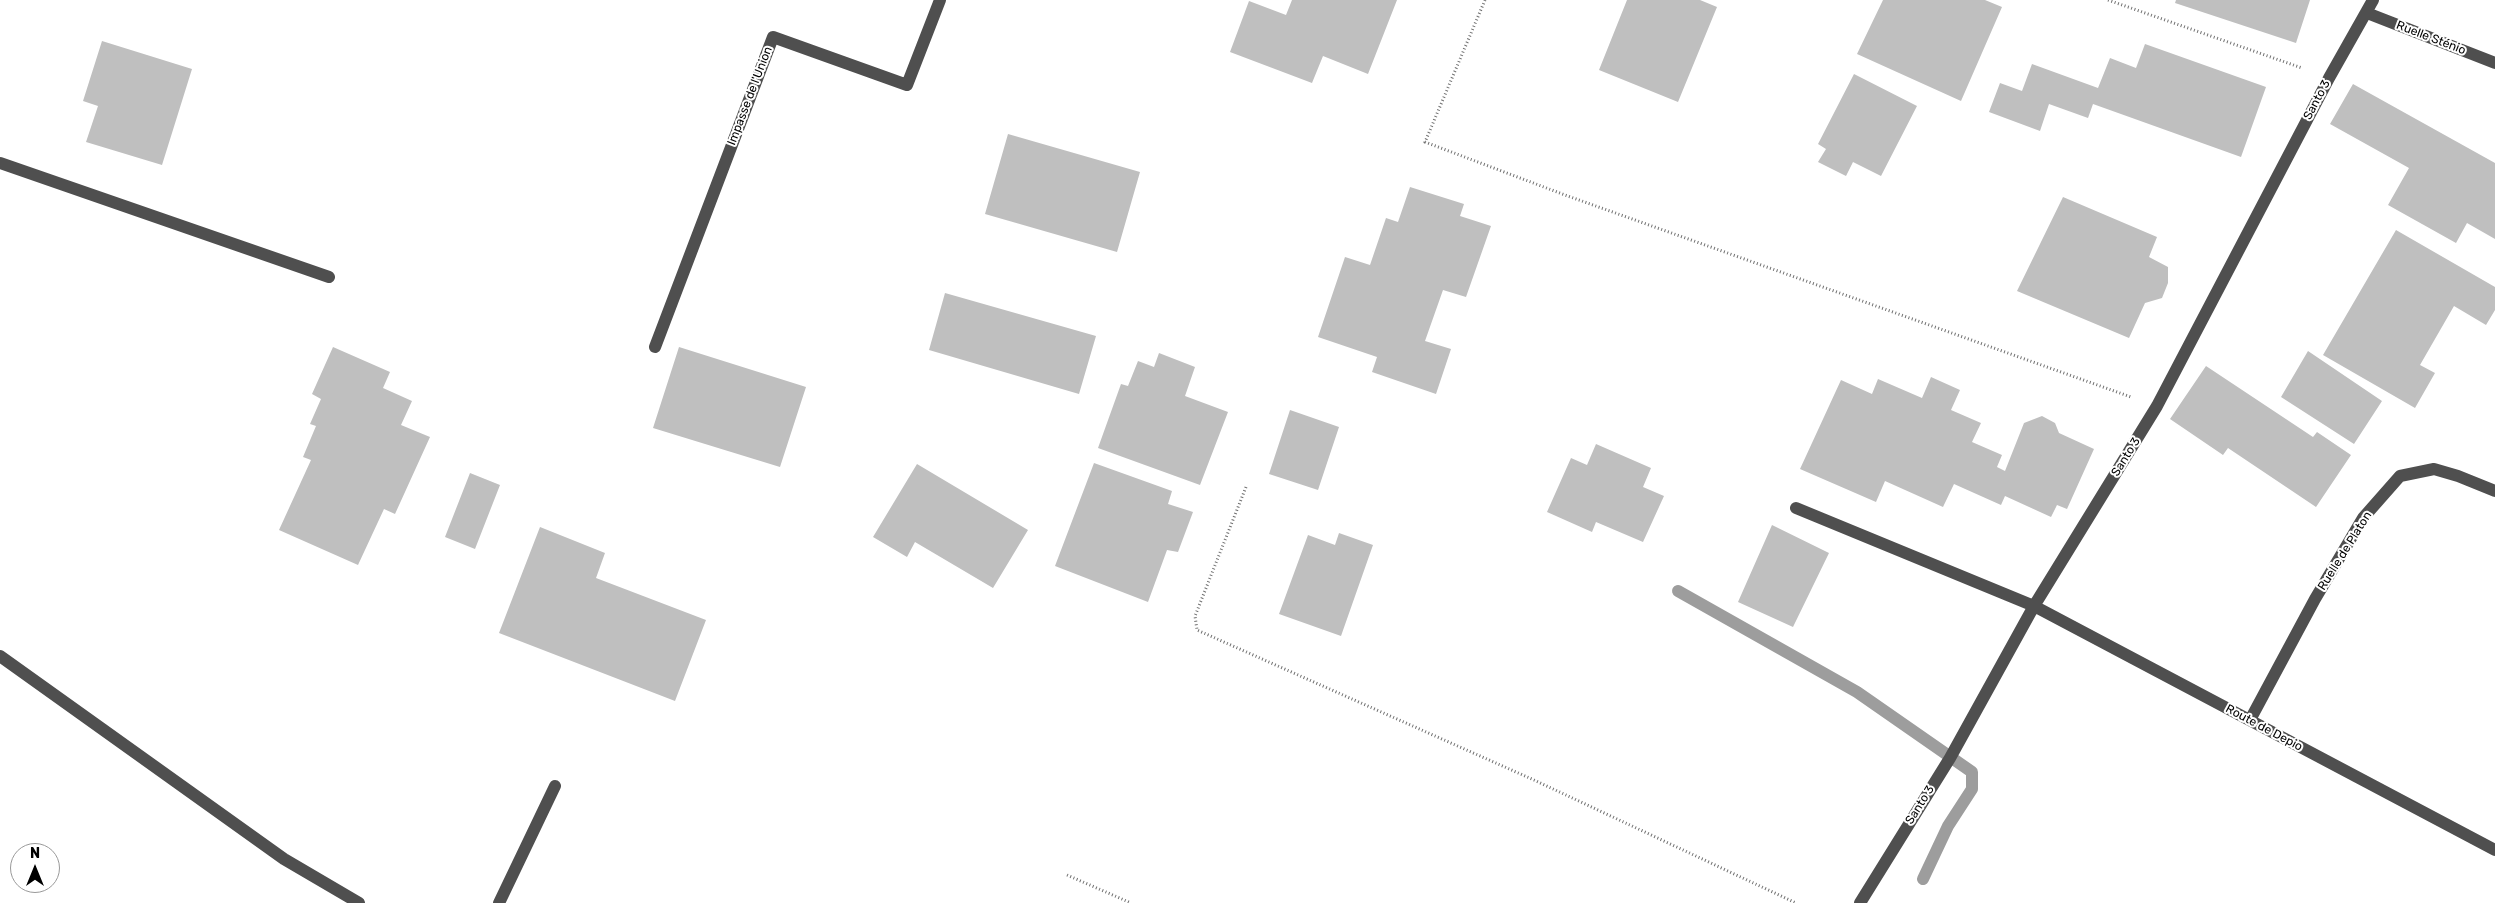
<!DOCTYPE html>
<html>
<head>
<meta charset="utf-8">
<style>
  body { margin:0 }
  #map { position:relative; width:2495px; height:903px; overflow:hidden; background:#fff; font-family:Rubik,sans-serif }
  canvas { display:block }
  .north { position:absolute; left:10px; top:843px; width:50px; height:50px; box-sizing:border-box; background:#fff; border:1px solid #999; border-radius:50%; rotate:0deg; font-size:14px; font-weight:700; line-height:20px; text-align:center; color:#000 }
  .north::after { content:''; display:block; margin:auto; width:18px; height:22px; background:#000; clip-path:polygon(50% 0,100% 100%,50% 72%,0 100%) }
</style>
</head>
<body>
<div id="map">
<canvas width="2495" height="903"></canvas>
<div class="north">N</div>
</div>
<script>
const context = document.querySelector('canvas').getContext('2d');
context.lineJoin = 'round';
function trace(path, color, width, dash) { context.strokeStyle = color; context.lineWidth = width; context.lineCap = dash ? 'butt' : 'round'; context.setLineDash(dash || []); context.stroke(path); }
function paint(path, color) { context.fillStyle = color; context.fill(path, 'evenodd'); }
function drawText(font, color, halo, rows, align = 'center') {
  context.font = font + ' Rubik,sans-serif'; context.lineWidth = 4; context.setLineDash([]); context.textBaseline = 'middle'; context.strokeStyle = halo; context.fillStyle = color; for (const [text, x, y, turn = 0] of rows) {
    context.save(); context.translate(x, y); context.rotate((+turn || 0) * Math.PI / 180); context.textAlign = isNaN(turn) ? turn : align; if (halo) context.strokeText(text, 0, 0); context.fillText(text, 0, 0); context.restore();
  }
}
const stream = new Path2D(`
  M 1678,591 L 1857,692 L 1972,772 L 1972,789 L 1948,826 L 1923,879`);
const building = new Path2D(`
  M 1292,0 L 1397,0 L 1368,74 L 1323,56 L 1312,83 L 1230,52 L 1249,1 L 1286,15 Z
  M 1627,0 L 1700,0 L 1717,7 L 1678,102 L 1599,70 Z
  M 1883,0 L 1985,0 L 2002,7 L 1961,101 L 1857,54 Z
  M 2176,0 L 2310,0 L 2296,43 L 2175,3 Z
  M 102,41 L 192,69 L 162,165 L 86,142 L 98,106 L 83,101 Z
  M 2145,44 L 2266,87 L 2241,157 L 2093,104 L 2088,118 L 2049,104 L 2040,131 L 1989,112 L 2000,83 L 2022,91 L 2032,64 L 2098,88 L 2110,58 L 2136,68 Z
  M 1854,74 L 1917,106 L 1881,176 L 1853,162 L 1846,176 L 1818,162 L 1826,149 L 1818,144 Z
  M 2353,84 L 2495,163 L 2495,239 L 2467,223 L 2456,243 L 2388,205 L 2409,168 L 2330,124 Z
  M 1008,134 L 1140,172 L 1117,252 L 985,214 Z
  M 1410,187 L 1464,204 L 1460,216 L 1491,226 L 1466,297 L 1443,290 L 1425,341 L 1451,349 L 1436,394 L 1372,372 L 1377,357 L 1318,337 L 1345,257 L 1370,265 L 1386,218 L 1398,222 Z
  M 2063,197 L 2157,237 L 2149,257 L 2168,267 L 2168,283 L 2162,298 L 2145,303 L 2129,338 L 2017,291 Z
  M 2396,230 L 2495,287 L 2495,310 L 2486,325 L 2454,306 L 2420,365 L 2435,373 L 2415,408 L 2323,355 Z
  M 945,293 L 1096,336 L 1079,394 L 929,350 Z
  M 333,347 L 390,372 L 383,388 L 412,401 L 401,425 L 430,437 L 395,514 L 384,509 L 358,565 L 279,530 L 311,460 L 303,457 L 316,426 L 310,424 L 321,399 L 312,394 Z
  M 679,347 L 806,387 L 780,467 L 653,428 Z
  M 2308,351 L 2382,401 L 2354,444 L 2281,397 Z
  M 1159,353 L 1195,367 L 1185,396 L 1228,412 L 1200,485 L 1098,448 L 1121,384 L 1128,386 L 1138,361 L 1154,367 Z
  M 2206,366 L 2313,437 L 2317,432 L 2351,455 L 2316,507 L 2228,448 L 2223,455 L 2170,419 Z
  M 1931,377 L 1960,390 L 1951,410 L 1981,423 L 1972,442 L 2002,455 L 1997,467 L 2005,471 L 2024,423 L 2042,416 L 2055,423 L 2059,433 L 2094,449 L 2067,509 L 2057,505 L 2051,517 L 2005,496 L 2001,505 L 1954,484 L 1943,507 L 1885,481 L 1876,502 L 1800,469 L 1841,380 L 1872,394 L 1878,379 L 1922,398 Z
  M 1290,410 L 1339,427 L 1318,490 L 1269,474 Z
  M 1596,444 L 1651,468 L 1643,487 L 1664,496 L 1643,542 L 1596,522 L 1592,532 L 1547,512 L 1571,458 L 1587,465 Z
  M 1094,463 L 1172,491 L 1168,504 L 1193,512 L 1178,552 L 1167,550 L 1148,602 L 1055,566 Z
  M 917,464 L 1028,530 L 993,588 L 915,542 L 907,557 L 873,537 Z
  M 470,473 L 500,485 L 475,549 L 445,537 Z
  M 1772,525 L 1829,553 L 1793,627 L 1738,602 Z
  M 540,527 L 605,553 L 596,578 L 706,620 L 675,701 L 499,633 Z
  M 1339,533 L 1373,545 L 1341,636 L 1279,614 L 1308,535 L 1335,545 Z`);
const path = new Path2D(`
  M 1485,0 L 1425,142 L 1565,195 L 2131,397
  M 2108,0 L 2302,68
  M 1246,487 L 1195,616 L 1197,630 L 1534,780 L 1796,903
  M 1067,875 L 1131,903`);
const minor = new Path2D(`
  M 2367,13 L 2495,63
  M 0,163 L 329,277
  M 655,347 L 773,37 L 907,85 L 940,0
  M 1796,508 L 2034,606 L 2495,850
  M 0,656 L 284,859 L 359,903
  M 2250,720 L 2315,599 L 2363,518 L 2400,476 L 2434,469 L 2458,476 L 2495,491
  M 499,903 L 555,786
  M 1860,903 L 1950,758 L 2034,606 L 2157,406 L 2329,78 L 2373,0`);
const streetNames = [
  ["Ruelle Sténio",2431,38,21],
  ["Impasse de l'Union",750,96,-69],
  ["Santo 3",2317,100,-62],
  ["Santo 3",2126,457,-58],
  ["Ruelle de Platon",2345,551,-58],
  ["Route de Depio",2264,728,28],
  ["Santo 3",1920,805,-58]
];
trace(stream, '#9d9d9d', 12);
paint(building, '#bfbfbf');
trace(path, '#717171', 3, [1, 2.5]);
trace(minor, '#4f4f4f', 12);
drawText('12px', '#000', '#fff', streetNames);
</script>
</body>
</html>
